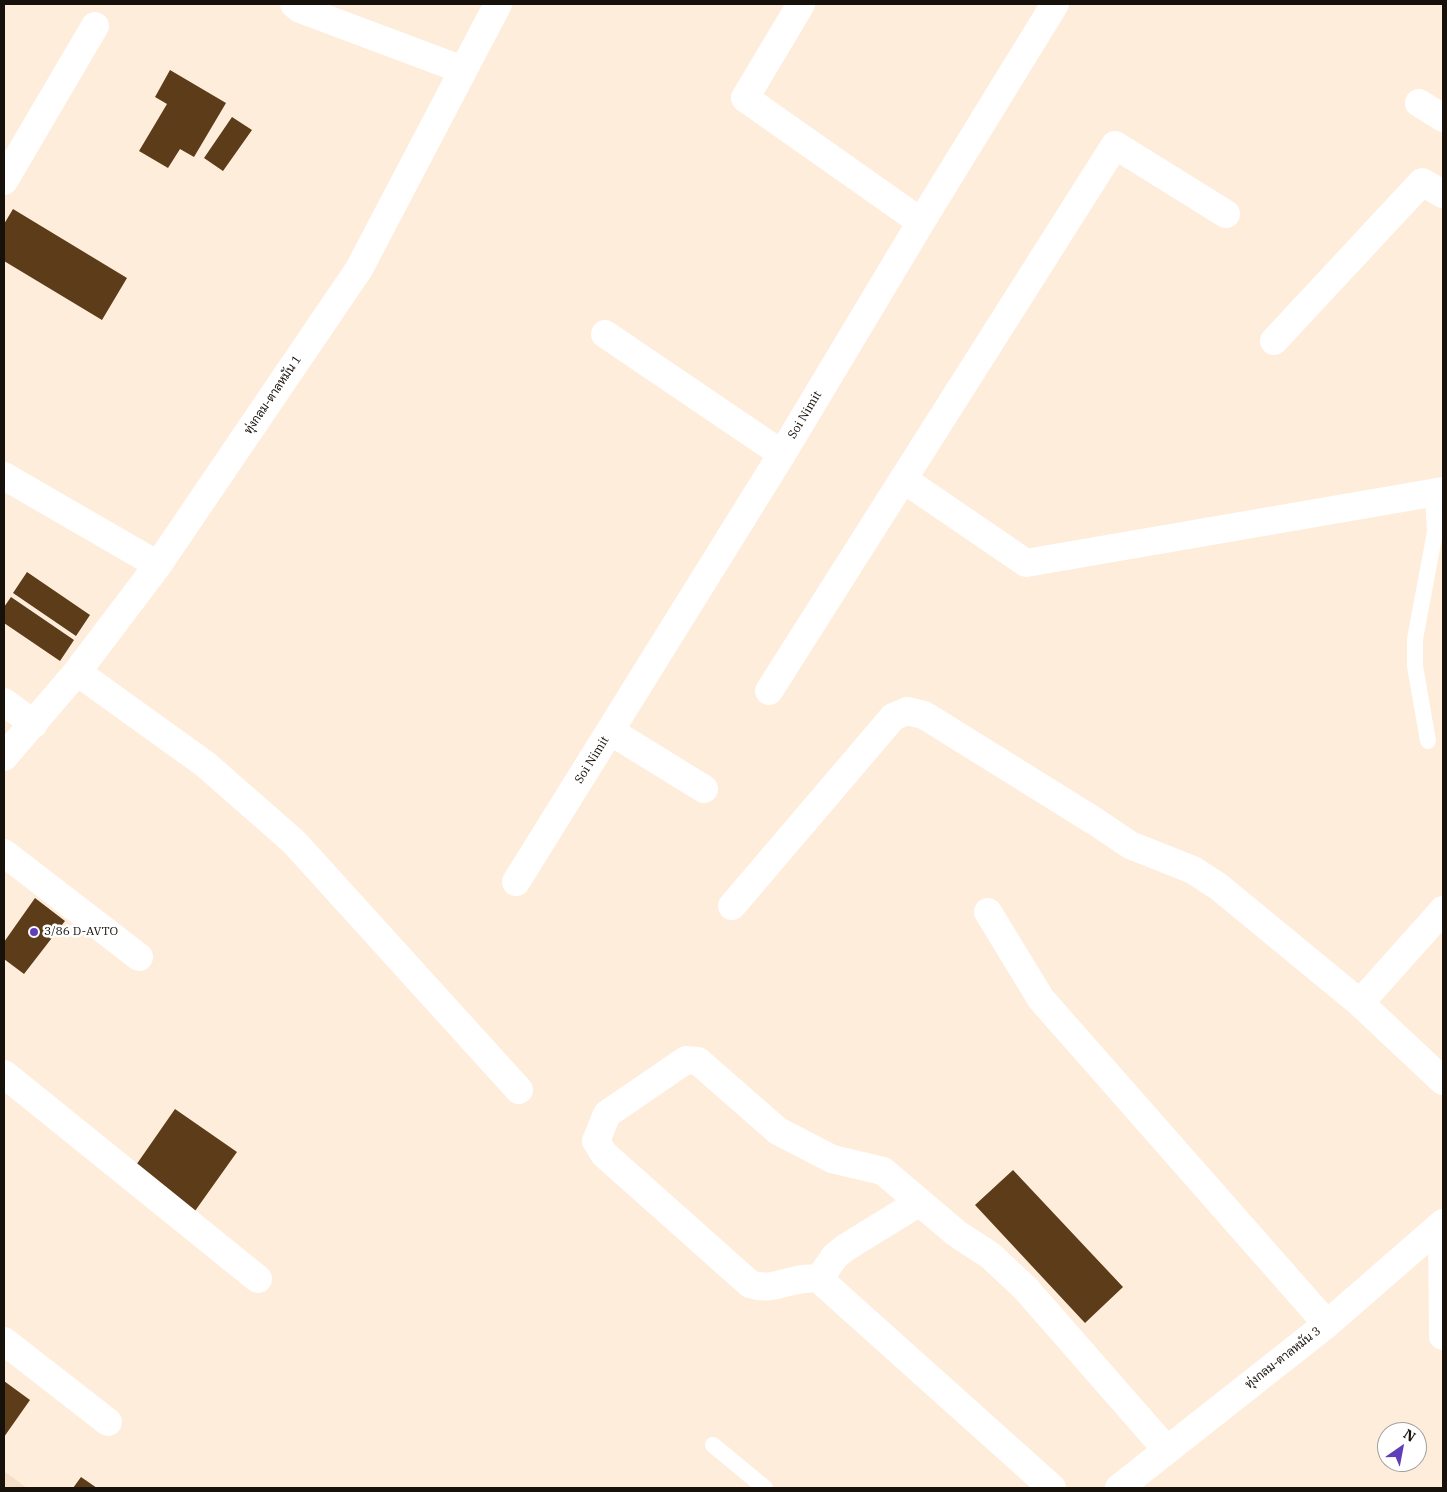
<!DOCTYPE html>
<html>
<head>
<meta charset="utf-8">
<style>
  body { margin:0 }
  #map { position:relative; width:1447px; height:1492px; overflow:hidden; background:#ffeddb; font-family:"IBM Plex Serif",serif }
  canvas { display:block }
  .frame { position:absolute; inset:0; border:5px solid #17110b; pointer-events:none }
  .north { position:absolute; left:1377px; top:1422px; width:50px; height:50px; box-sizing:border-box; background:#fff; border:1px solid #a2a09d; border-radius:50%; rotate:33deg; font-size:14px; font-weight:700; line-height:20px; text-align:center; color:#17110b }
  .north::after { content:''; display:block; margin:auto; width:18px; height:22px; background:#5f3fb8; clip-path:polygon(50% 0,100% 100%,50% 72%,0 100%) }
</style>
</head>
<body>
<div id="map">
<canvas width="1447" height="1492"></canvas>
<div class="frame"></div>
<div class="north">N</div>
</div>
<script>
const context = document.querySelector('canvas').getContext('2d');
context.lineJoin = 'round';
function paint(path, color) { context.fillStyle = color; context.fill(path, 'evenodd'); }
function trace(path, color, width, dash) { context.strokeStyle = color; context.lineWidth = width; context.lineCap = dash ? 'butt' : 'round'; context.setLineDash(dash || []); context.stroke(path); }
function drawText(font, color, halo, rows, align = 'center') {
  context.font = font + ' "IBM Plex Serif",Sarabun,serif'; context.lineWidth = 5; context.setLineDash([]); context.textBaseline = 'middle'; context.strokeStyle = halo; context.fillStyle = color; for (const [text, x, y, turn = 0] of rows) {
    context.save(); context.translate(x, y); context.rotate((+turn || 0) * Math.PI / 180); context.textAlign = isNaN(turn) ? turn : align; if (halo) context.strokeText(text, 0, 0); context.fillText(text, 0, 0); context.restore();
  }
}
const built = new Path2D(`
  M 4,1471 L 27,1488 L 4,1488 Z`);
const building = new Path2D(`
  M 170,70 L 226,103 L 194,157 L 180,149 L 168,168 L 139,151 L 167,104 L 155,97 Z
  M 232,117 L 252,130 L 223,171 L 204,158 Z
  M 13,209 L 127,278 L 102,320 L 4,261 L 4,224 Z
  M 27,572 L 90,615 L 76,636 L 13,593 Z
  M 11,597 L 74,640 L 60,661 L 4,623 L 4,607 Z
  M 35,898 L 65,921 L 24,974 L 4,959 L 4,942 Z
  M 175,1109 L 237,1152 L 195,1211 L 134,1168 Z
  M 1013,1170 L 1123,1287 L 1085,1323 L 975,1205 Z
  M 4,1381 L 30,1400 L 4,1437 Z
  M 81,1477 L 97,1488 L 73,1488 Z`);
const lane = new Path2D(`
  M 1428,741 L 1415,666 L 1415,639 L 1435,532 L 1433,493
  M 713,1445 L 765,1488`);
const street = new Path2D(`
  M 294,4 L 300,9 L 463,70
  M 1419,103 L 1443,118
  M 4,181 L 95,26
  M 921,222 L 1055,4
  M 605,334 L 782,454
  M 1274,341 L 1422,182 L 1443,194
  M 4,476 L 158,565
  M 903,479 L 1026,563 L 1443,491
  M 77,672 L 205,764 L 294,842 L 519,1090
  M 769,691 L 1115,145 L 1226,214
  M 4,702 L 34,724
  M 610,731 L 704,789
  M 4,757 L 77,672 L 158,565 L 359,269 L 498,4
  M 4,853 L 139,957
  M 516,882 L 782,454 L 921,222 L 745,98 L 801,4
  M 732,906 L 893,717 L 907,711 L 924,715 L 1096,822 L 1130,845 L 1193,870 L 1219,887 L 1360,1003 L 1443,1081
  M 988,912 L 1041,999 L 1327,1324
  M 1360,1003 L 1443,910
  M 4,1074 L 258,1279
  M 1442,1225 L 1443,1336
  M 819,1279 L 835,1256 L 845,1248 L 918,1203
  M 4,1341 L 108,1422
  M 1052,1488 L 819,1279 C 792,1275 776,1293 750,1284 L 604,1154 L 596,1141 L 607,1114 L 686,1060 L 698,1061 L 778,1131 L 832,1159 L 883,1171 L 956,1233 L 991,1256 L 1026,1289 L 1166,1449
  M 1119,1488 L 1327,1324 L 1443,1223`);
const markers = [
  [34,932,5,"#5f3fb8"]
];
const streetNames = [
  ["ทุ่งกลม-ตาลหมัน 1",273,395,-56],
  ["Soi Nimit",805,415,-59],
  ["Soi Nimit",592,760,-58],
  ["ทุ่งกลม-ตาลหมัน 3",1283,1358,-38]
];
const poiNames = [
  ["3/86 D-AVTO",44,932]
];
paint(built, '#f6dfc8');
paint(building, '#5c3c19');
trace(lane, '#fff', 16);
trace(street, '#fff', 28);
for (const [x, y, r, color] of markers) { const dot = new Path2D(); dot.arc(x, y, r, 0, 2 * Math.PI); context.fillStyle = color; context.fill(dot); trace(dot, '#fff', 2); }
drawText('12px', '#17110b', '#fff', streetNames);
drawText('12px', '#17110b', '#fff', poiNames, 'left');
</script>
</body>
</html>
